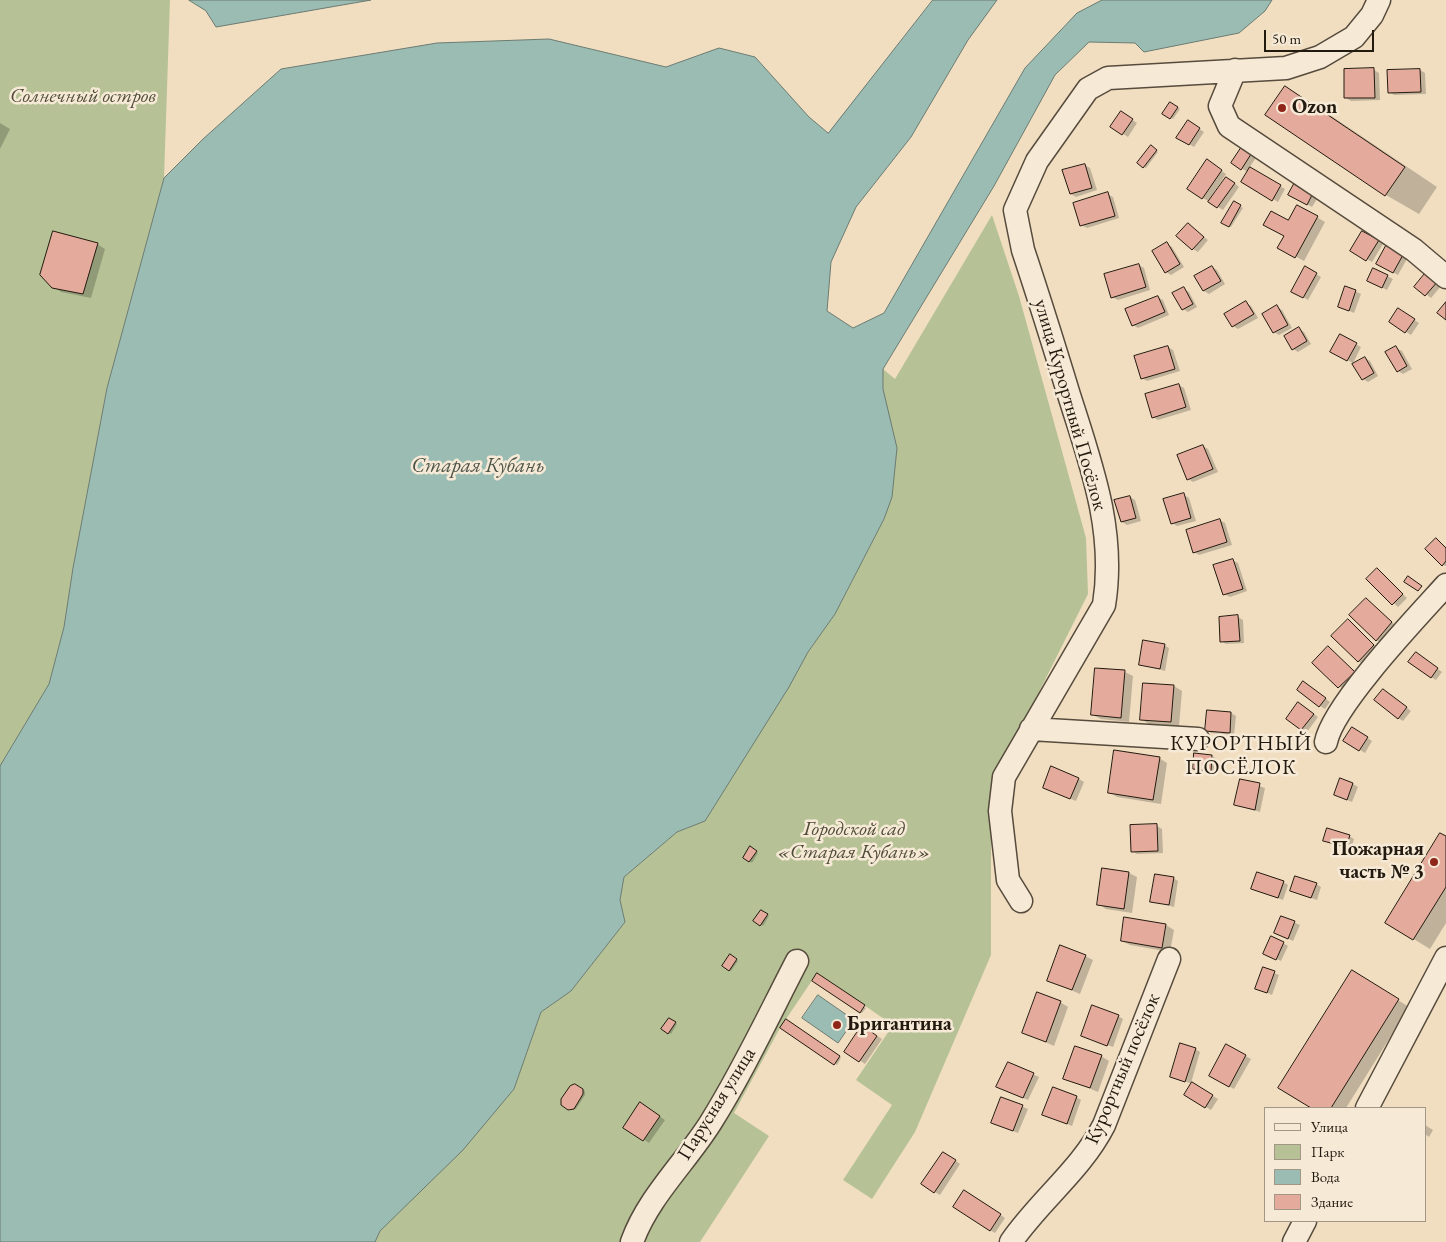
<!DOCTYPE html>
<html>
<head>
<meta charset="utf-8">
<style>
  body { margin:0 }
  #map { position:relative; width:1446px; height:1242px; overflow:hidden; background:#f1dec1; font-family:"EB Garamond",serif }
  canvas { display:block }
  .legend { position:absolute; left:1264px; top:1107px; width:162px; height:115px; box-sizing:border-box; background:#f6ead7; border:1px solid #a29787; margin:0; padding:6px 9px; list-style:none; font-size:15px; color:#231a0f }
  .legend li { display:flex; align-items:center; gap:10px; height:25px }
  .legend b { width:25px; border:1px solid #a29787 }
  .scale { position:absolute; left:1264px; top:30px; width:110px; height:22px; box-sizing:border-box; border:2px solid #231a0f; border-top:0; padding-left:6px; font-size:15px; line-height:18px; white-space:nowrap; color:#231a0f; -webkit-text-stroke:4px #f6ead7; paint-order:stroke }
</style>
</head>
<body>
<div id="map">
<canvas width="1446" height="1242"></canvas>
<ul class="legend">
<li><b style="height:6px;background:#f6ead7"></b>Улица</li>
<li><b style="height:14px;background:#b6c296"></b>Парк</li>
<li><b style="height:14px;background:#9bbcb3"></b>Вода</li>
<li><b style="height:14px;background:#e4aa9b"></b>Здание</li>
</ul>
<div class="scale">50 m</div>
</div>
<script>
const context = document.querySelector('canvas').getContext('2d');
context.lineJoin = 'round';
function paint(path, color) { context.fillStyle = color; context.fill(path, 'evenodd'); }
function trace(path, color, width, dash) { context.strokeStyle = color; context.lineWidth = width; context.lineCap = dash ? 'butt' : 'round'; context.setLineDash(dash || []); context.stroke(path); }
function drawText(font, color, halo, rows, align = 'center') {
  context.font = font + ' "EB Garamond",serif'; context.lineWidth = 5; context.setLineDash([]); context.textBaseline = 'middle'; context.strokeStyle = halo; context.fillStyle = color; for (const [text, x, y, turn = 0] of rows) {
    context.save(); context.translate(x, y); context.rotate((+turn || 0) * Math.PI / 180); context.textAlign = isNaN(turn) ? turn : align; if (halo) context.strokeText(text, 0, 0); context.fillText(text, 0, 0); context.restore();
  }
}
const green = new Path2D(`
  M 0,0 L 170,0 L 164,178 L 107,388 L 73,568 L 64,627 L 49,684 L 0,766 Z
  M 992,215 L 1019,296 L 1086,538 L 1088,594 L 991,788 L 991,955 L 915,1132 L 872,1199 L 843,1180 L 892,1105 L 856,1080 L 893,1025 L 817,973 L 780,1028 L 734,1113 L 769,1136 L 700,1242 L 375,1242 L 380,1231 L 514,1089 L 541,1012 L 571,991 L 625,922 L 620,900 L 624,877 L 677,832 L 705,821 L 808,652 L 835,614 L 884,519 L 883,369 L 895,379 Z`);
const water = new Path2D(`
  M 189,0 L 371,0 L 216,27 L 206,11 Z
  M 933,0 L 997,0 L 968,40 L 911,137 L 856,207 L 831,262 L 827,311 L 853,328 L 884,313 L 1025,68 L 1077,13 L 1102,0 L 1272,0 L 1265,11 L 1239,33 L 1144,52 L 1135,43 L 1089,42 L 1055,75 L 994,186 L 883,369 L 883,389 L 897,448 L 892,497 L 884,519 L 835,614 L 808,652 L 789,687 L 705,821 L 677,832 L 624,877 L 620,900 L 625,922 L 571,991 L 541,1012 L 514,1089 L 463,1150 L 380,1231 L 375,1242 L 0,1242 L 0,766 L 49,684 L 64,627 L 73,568 L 107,388 L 164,178 L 203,139 L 281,69 L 437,43 L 549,39 L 666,67 L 719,48 L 755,57 L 809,117 L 828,133 Z
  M 818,995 L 854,1020 L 838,1043 L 802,1018 Z`);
const shadow = new Path2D(`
  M 1374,70 L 1379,73 L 1380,100 L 1351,101 L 1346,98 Z
  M 1420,70 L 1425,73 L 1426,94 L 1394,95 L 1389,92 Z
  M 1285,88 L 1318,107 L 1437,187 L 1419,214 L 1386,195 L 1267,115 Z
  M 1171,103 L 1180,109 L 1173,119 L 1164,113 Z
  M 1126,116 L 1137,123 L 1128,137 L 1112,127 Z
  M 0,123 L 10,129 L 0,149 Z
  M 1193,125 L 1204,132 L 1194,147 L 1178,137 Z
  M 1243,146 L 1258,155 L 1249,168 L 1285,189 L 1278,202 L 1243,181 L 1248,172 L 1232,163 Z
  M 1151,147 L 1158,152 L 1146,168 L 1144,167 Z
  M 1212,164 L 1226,174 L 1208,201 L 1188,189 Z
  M 1085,165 L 1090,168 L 1097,190 L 1076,197 L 1071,194 Z
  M 1232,181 L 1239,187 L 1223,210 L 1210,202 Z
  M 1294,186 L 1317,199 L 1312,207 L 1289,194 Z
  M 1107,194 L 1113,197 L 1119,218 L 1087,228 L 1081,225 Z
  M 1234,203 L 1243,208 L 1231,227 L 1223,222 Z
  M 1298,206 L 1325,222 L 1304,261 L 1279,247 Z
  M 1188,224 L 1208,240 L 1198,252 L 1193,249 Z
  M 1363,232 L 1383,244 L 1372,262 L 1352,250 Z
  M 97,244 L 105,249 L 91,298 L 61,292 L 53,287 Z
  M 1167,244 L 1172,247 L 1184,267 L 1171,275 L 1166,272 Z
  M 1387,246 L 1408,257 L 1398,275 L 1377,264 Z
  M 1139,265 L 1144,268 L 1150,290 L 1118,300 L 1112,297 Z
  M 1212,267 L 1217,270 L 1225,284 L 1209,294 L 1204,291 Z
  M 1306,268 L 1321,277 L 1308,300 L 1293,291 Z
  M 1374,269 L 1393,279 L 1387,290 L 1373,283 Z
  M 1427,273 L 1442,285 L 1431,298 L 1416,286 Z
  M 1184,289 L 1189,292 L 1197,307 L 1188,312 L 1183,309 Z
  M 1355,291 L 1361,294 L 1354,313 L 1339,306 Z
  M 1158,297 L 1163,300 L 1169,315 L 1138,328 L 1133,325 Z
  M 1246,303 L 1251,306 L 1258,318 L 1238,329 L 1233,326 Z
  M 1277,307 L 1282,310 L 1292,328 L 1279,335 L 1274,332 L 1264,314 Z
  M 1404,313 L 1419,323 L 1411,335 L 1391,322 Z
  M 1299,329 L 1304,332 L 1311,344 L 1298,352 L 1293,349 Z
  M 1340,336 L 1361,347 L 1353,363 L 1332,352 Z
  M 1168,347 L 1173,350 L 1180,371 L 1147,381 L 1142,378 Z
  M 1396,348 L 1402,351 L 1412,369 L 1403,374 L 1398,371 Z
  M 1365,358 L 1370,361 L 1378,376 L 1368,382 L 1363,379 Z
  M 1179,385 L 1184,388 L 1191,410 L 1158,420 L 1153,417 Z
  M 1203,446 L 1208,449 L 1218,472 L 1193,482 L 1188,479 Z
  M 1184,495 L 1189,498 L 1196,521 L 1177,526 L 1172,523 Z
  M 1130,497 L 1135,500 L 1141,521 L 1127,525 L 1122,522 Z
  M 1220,520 L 1225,523 L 1232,545 L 1199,555 L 1194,552 Z
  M 1436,539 L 1446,547 L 1446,566 L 1443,565 Z
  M 1232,560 L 1238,563 L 1247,591 L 1230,597 L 1224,594 Z
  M 1377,570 L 1407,598 L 1398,607 L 1367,579 Z
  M 1366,599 L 1396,626 L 1382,643 L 1376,640 Z
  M 1238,617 L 1243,620 L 1244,643 L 1226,644 L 1221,641 Z
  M 1348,621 L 1379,649 L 1363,664 L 1358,661 Z
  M 1164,645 L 1169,648 L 1165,671 L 1140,664 Z
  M 1328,647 L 1359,675 L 1344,690 L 1313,663 Z
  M 1421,657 L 1442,672 L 1436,680 L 1431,677 Z
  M 1125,672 L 1133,676 L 1129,722 L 1101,719 L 1093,715 Z
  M 1144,684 L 1174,686 L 1182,691 L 1179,726 L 1149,724 L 1141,719 Z
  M 1309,686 L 1330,702 L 1325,709 L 1320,706 Z
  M 1389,693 L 1411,711 L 1403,721 L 1398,718 Z
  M 1304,707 L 1318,717 L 1307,732 L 1302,729 Z
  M 1231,713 L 1236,716 L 1234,735 L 1211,733 L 1206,730 Z
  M 1358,732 L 1372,741 L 1365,753 L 1345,741 Z
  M 1212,756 L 1217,759 L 1215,773 L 1199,772 L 1194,769 Z
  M 1159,758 L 1167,763 L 1161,804 L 1117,797 L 1109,792 Z
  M 1079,779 L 1084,782 L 1076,801 L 1044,788 Z
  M 1241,780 L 1265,788 L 1260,812 L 1236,805 Z
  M 1353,784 L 1358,787 L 1352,802 L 1340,797 Z
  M 1157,826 L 1162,829 L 1163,853 L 1137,854 L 1132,851 Z
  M 1349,836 L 1354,839 L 1351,849 L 1325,840 Z
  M 1446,838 L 1446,923 L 1430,949 L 1386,922 Z
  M 751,848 L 758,853 L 752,863 L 744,857 Z
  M 1129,873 L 1137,877 L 1132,913 L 1106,909 L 1098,904 Z
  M 1173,878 L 1178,881 L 1174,907 L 1152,901 Z
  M 1283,882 L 1288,885 L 1283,900 L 1253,889 Z
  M 1316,884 L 1321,887 L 1317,900 L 1292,891 Z
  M 761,911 L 769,916 L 763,926 L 755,921 Z
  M 1282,917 L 1300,925 L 1293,941 L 1281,935 Z
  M 1166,925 L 1174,930 L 1170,952 L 1130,945 L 1122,941 Z
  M 1283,943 L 1288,946 L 1281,961 L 1270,956 Z
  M 730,956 L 738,961 L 731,971 L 724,966 Z
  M 1085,956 L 1093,960 L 1080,994 L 1048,980 Z
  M 1274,973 L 1279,975 L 1272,995 L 1257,988 Z
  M 817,975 L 866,1008 L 862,1013 L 813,980 Z
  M 1363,978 L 1409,1007 L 1346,1108 L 1313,1108 L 1280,1087 Z
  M 1060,1002 L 1068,1007 L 1054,1046 L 1023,1032 Z
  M 1118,1016 L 1123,1019 L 1113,1047 L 1082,1036 Z
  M 669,1019 L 677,1024 L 671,1034 L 663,1029 Z
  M 786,1021 L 841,1058 L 837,1065 L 782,1028 Z
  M 868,1030 L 882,1039 L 865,1064 L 846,1051 Z
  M 1227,1046 L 1251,1059 L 1234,1089 L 1210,1076 Z
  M 1195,1049 L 1200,1052 L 1191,1083 L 1218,1099 L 1211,1110 L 1185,1095 L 1192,1084 L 1171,1076 Z
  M 1101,1056 L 1109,1061 L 1098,1092 L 1065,1078 Z
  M 1008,1063 L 1039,1077 L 1028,1100 L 1003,1089 Z
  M 575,1085 L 585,1091 L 585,1095 L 576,1109 L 571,1110 L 562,1105 Z
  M 1076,1097 L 1081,1100 L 1072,1126 L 1044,1115 Z
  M 1002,1098 L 1028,1109 L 1018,1133 L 998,1125 Z
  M 646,1107 L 665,1120 L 649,1143 L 625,1127 Z
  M 1425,1125 L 1433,1130 L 1429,1137 L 1425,1134 Z
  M 949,1156 L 960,1164 L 940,1195 L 935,1192 Z
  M 970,1194 L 1005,1218 L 995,1233 L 990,1230 Z`);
const building = new Path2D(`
  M 1374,68 L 1375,98 L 1344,98 L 1344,69 Z
  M 1420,69 L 1421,92 L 1388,93 L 1387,70 Z
  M 1285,86 L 1405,167 L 1385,196 L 1265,115 Z
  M 1170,102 L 1178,107 L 1170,119 L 1162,114 Z
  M 1121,111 L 1133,119 L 1122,135 L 1110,127 Z
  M 1188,120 L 1200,128 L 1189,145 L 1176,138 Z
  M 1151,145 L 1157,150 L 1143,168 L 1137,163 Z
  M 1243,145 L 1253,151 L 1241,170 L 1231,163 Z
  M 1207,159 L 1222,170 L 1202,199 L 1187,189 Z
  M 1085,164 L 1092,188 L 1070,194 L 1062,170 Z
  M 1250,167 L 1281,185 L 1272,201 L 1241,182 Z
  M 1226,177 L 1235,183 L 1217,208 L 1208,202 Z
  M 1294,184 L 1312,195 L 1307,205 L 1288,195 Z
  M 1108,192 L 1115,216 L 1080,226 L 1073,203 Z
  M 1234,201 L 1241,205 L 1229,227 L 1221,223 Z
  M 1297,205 L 1318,216 L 1295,258 L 1277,248 L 1284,236 L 1263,225 L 1271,211 L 1288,220 Z
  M 1188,223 L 1204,237 L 1192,250 L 1176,236 Z
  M 53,231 L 98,243 L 83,294 L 52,288 L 40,275 Z
  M 1362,231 L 1379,240 L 1366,261 L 1350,251 Z
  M 1167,242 L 1180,264 L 1165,273 L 1152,251 Z
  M 1387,244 L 1404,253 L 1393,273 L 1376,264 Z
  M 1139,264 L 1146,287 L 1111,298 L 1104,274 Z
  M 1212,266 L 1221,281 L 1203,291 L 1194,276 Z
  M 1305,266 L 1317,273 L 1303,298 L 1291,292 Z
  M 1373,268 L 1388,275 L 1382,288 L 1367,281 Z
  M 1427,271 L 1438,281 L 1425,296 L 1414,287 Z
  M 1345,286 L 1356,290 L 1349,311 L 1338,307 Z
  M 1184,287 L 1193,304 L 1182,310 L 1172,293 Z
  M 1158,296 L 1165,312 L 1132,326 L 1125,309 Z
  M 1246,301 L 1254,314 L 1232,327 L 1224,314 Z
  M 1446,302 L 1446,320 L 1437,313 Z
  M 1277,305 L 1288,325 L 1273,333 L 1262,314 Z
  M 1398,308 L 1415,319 L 1405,333 L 1389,322 Z
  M 1299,327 L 1307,341 L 1292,350 L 1284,336 Z
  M 1340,334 L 1357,343 L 1347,361 L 1330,352 Z
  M 1168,346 L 1175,369 L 1141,379 L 1134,356 Z
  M 1396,346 L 1407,366 L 1397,372 L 1385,352 Z
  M 1365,357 L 1374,373 L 1362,380 L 1352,364 Z
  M 1179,384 L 1186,407 L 1152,418 L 1145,394 Z
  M 1203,445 L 1213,469 L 1187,480 L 1177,455 Z
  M 1184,493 L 1191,518 L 1171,524 L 1163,499 Z
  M 1130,496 L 1136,518 L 1121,522 L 1114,500 Z
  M 1220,519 L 1227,542 L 1193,553 L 1186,530 Z
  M 1436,538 L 1446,548 L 1446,561 L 1442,566 L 1425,549 Z
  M 1233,559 L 1243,589 L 1223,595 L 1213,565 Z
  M 1377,568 L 1403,594 L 1392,605 L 1366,579 Z
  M 1408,576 L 1422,586 L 1418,591 L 1404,582 Z
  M 1366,598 L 1392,622 L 1376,641 L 1349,615 Z
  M 1238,615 L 1240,641 L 1220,642 L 1219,617 Z
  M 1348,619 L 1374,645 L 1358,662 L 1331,636 Z
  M 1143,640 L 1165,644 L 1160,669 L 1139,665 Z
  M 1328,646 L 1355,672 L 1338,688 L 1312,663 Z
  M 1416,652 L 1438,668 L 1431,678 L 1408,662 Z
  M 1095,668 L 1125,670 L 1121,718 L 1091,715 Z
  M 1303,681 L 1326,698 L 1319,707 L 1297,690 Z
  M 1143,683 L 1174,685 L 1171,722 L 1140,720 Z
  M 1383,689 L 1407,707 L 1398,719 L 1374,700 Z
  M 1298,702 L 1314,714 L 1301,730 L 1286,719 Z
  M 1207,710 L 1231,712 L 1230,733 L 1205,731 Z
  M 1352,727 L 1368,737 L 1359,751 L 1343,741 Z
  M 1114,750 L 1160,757 L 1153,800 L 1108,793 Z
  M 1194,753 L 1212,755 L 1211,771 L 1193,769 Z
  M 1051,766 L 1079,778 L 1070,799 L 1043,788 Z
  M 1340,778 L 1353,783 L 1347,800 L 1334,795 Z
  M 1240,779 L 1260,783 L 1255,810 L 1234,805 Z
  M 1157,824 L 1158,851 L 1131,852 L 1130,825 Z
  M 1327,828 L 1350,835 L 1346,847 L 1323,841 Z
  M 1440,833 L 1446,836 L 1446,887 L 1413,940 L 1385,923 Z
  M 750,846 L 757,851 L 749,862 L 743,858 Z
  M 1102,868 L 1129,872 L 1124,909 L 1097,905 Z
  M 1257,872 L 1284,881 L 1278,898 L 1251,889 Z
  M 1155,874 L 1174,877 L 1169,905 L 1150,902 Z
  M 1295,876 L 1317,883 L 1311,898 L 1290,891 Z
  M 761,910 L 768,914 L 760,926 L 753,921 Z
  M 1281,916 L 1295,921 L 1288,939 L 1274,933 Z
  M 1124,917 L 1166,924 L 1162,948 L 1121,941 Z
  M 1271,936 L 1284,942 L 1276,960 L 1263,954 Z
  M 1060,945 L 1086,955 L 1072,990 L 1047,981 Z
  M 730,954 L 737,959 L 729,971 L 722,966 Z
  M 1263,967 L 1275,971 L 1267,993 L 1255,989 Z
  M 1352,970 L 1399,999 L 1331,1108 L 1311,1108 L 1278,1088 Z
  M 817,973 L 865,1005 L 860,1013 L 812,981 Z
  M 1037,992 L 1061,1001 L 1046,1042 L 1022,1033 Z
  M 1092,1005 L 1119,1015 L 1107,1046 L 1081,1036 Z
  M 669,1018 L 676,1022 L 668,1034 L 661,1029 Z
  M 786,1019 L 840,1056 L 834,1065 L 780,1028 Z
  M 862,1025 L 877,1036 L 859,1062 L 844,1052 Z
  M 1180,1043 L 1196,1048 L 1185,1082 L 1170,1077 Z
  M 1226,1044 L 1246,1055 L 1229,1087 L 1209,1076 Z
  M 1075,1046 L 1102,1055 L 1090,1088 L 1063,1079 Z
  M 1008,1062 L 1034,1073 L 1023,1098 L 996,1087 Z
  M 1192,1082 L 1213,1095 L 1205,1108 L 1184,1095 Z
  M 575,1084 L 583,1089 L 583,1094 L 574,1109 L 568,1110 L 561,1105 L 561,1099 L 570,1086 Z
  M 1053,1087 L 1077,1096 L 1067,1124 L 1042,1115 Z
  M 1001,1097 L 1023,1105 L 1013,1131 L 991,1123 Z
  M 640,1102 L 660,1116 L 643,1141 L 623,1128 Z
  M 943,1152 L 956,1160 L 934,1193 L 921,1184 Z
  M 964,1190 L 1001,1214 L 990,1231 L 953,1207 Z`);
const minor = new Path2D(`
  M 1235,70 L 1220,106 L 1229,126 L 1414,250 L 1446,277
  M 1031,729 L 1198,739
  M 1326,742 C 1333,705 1418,616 1446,585
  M 1021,901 L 1008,880 L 1000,811 L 1004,777 L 1104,605 C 1116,531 1091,464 1069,395 C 1054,346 1039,298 1023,250 L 1015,210 L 1037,161 L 1088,89 L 1108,78 L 1286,68 L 1320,57 L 1354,37 L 1372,15 L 1379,0
  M 1367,1108 L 1446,958
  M 632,1242 C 648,1197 686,1162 711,1122 C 743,1071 769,1015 797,961
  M 1011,1242 C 1039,1201 1081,1170 1104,1125 L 1169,959
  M 1294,1242 L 1305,1221`);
const markers = [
  [1282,108,5,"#8f2418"],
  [1434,862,5,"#8f2418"],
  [837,1025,5,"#8f2418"]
];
const parkNames = [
  ["Солнечный остров",83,97],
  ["Городской сад",854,830],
  ["«Старая Кубань»",854,853]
];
const poiNames = [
  ["Ozon",1292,108],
  ["Пожарная",1424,850,"right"],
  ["часть № 3",1424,873,"right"],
  ["Бригантина",847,1025]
];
const streetNames = [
  ["улица Курортный Посёлок",1070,405,74],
  ["Курортный посёлок",1123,1069,-67],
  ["Парусная улица",717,1104,-58]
];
const waterNames = [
  ["Старая Кубань",478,466]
];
const neighbourhoodNames = [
  ["КУРОРТНЫЙ",1241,744],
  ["ПОСЁЛОК",1241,768]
];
paint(green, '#b6c296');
paint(water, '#9bbcb3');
trace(water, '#6b7b71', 1);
paint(shadow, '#0003');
paint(building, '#e4aa9b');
trace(building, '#231a0f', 1);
trace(minor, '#564b3c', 25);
trace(minor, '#f6ead7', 22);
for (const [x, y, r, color] of markers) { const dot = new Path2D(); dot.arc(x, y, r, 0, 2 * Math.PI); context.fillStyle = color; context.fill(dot); trace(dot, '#f6ead7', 2); }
drawText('italic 20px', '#4f4c38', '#f6ead7', parkNames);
drawText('bold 20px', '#231a0f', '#f6ead7', poiNames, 'left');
drawText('20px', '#231a0f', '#f6ead7', streetNames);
drawText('italic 21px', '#4d5348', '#f6ead7', waterNames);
context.letterSpacing = '1px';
drawText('21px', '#231a0f', '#f6ead7', neighbourhoodNames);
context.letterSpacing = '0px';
</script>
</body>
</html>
